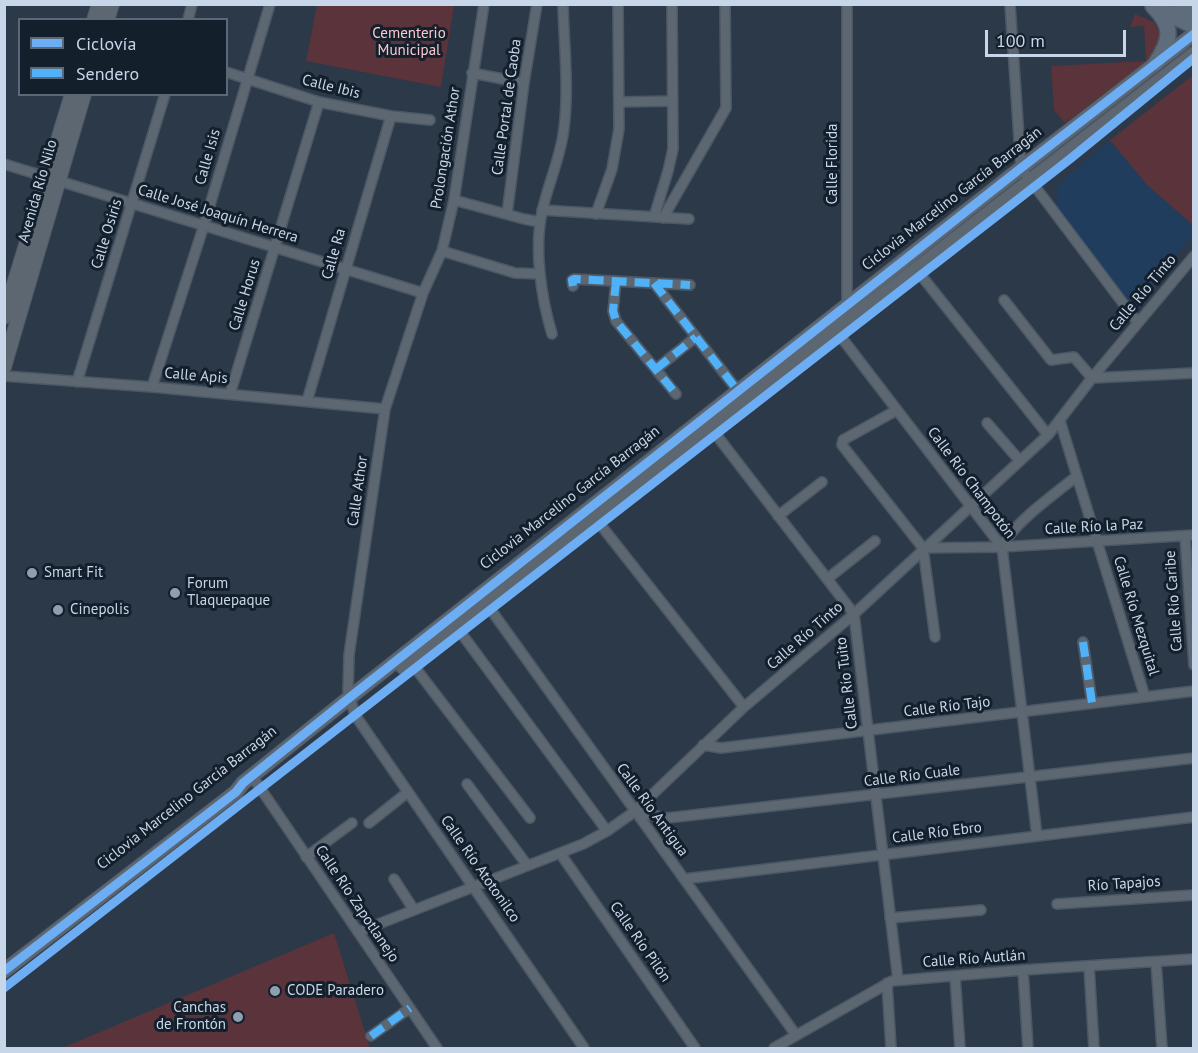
<!DOCTYPE html>
<html>
<head>
<meta charset="utf-8">
<style>
  body { margin:0 }
  #map { position:relative; width:1198px; height:1053px; overflow:hidden; background:#2b3948; font-family:"PT Sans",sans-serif }
  canvas { display:block }
  .frame { position:absolute; inset:0; border:6px solid #c7d6e8; pointer-events:none }
  .legend { position:absolute; left:18px; top:18px; width:210px; height:78px; box-sizing:border-box; background:#141f2c; border:2px solid #5c6877; margin:0; padding:8px 10px; list-style:none; font-size:18px; color:#c7d6e8 }
  .legend li { display:flex; align-items:center; gap:12px; height:30px }
  .legend b { width:30px; border:2px solid #5c6877 }
  .scale { position:absolute; left:985px; top:30px; width:141px; height:27px; box-sizing:border-box; border:3px solid #c7d6e8; border-top:0; padding-left:8px; font-size:18px; line-height:21px; white-space:nowrap; color:#c7d6e8; -webkit-text-stroke:4px #141f2c; paint-order:stroke }
</style>
</head>
<body>
<div id="map">
<canvas width="1198" height="1053"></canvas>
<div class="frame"></div>
<ul class="legend">
<li><b style="height:8px;background:#6dadf4"></b>Ciclovía</li>
<li><b style="height:8px;background:#4fb1f8"></b>Sendero</li>
</ul>
<div class="scale">100 m</div>
</div>
<script>
const context = document.querySelector('canvas').getContext('2d');
context.lineJoin = 'round';
function paint(path, color) { context.fillStyle = color; context.fill(path, 'evenodd'); }
function trace(path, color, width, dash) { context.strokeStyle = color; context.lineWidth = width; context.lineCap = dash ? 'butt' : 'round'; context.setLineDash(dash || []); context.stroke(path); }
function drawText(font, color, halo, rows, align = 'center') {
  context.font = font + ' "PT Sans",sans-serif'; context.lineWidth = 6; context.setLineDash([]); context.textBaseline = 'middle'; context.strokeStyle = halo; context.fillStyle = color; for (const [text, x, y, turn = 0] of rows) {
    context.save(); context.translate(x, y); context.rotate((+turn || 0) * Math.PI / 180); context.textAlign = isNaN(turn) ? turn : align; if (halo) context.strokeText(text, 0, 0); context.fillText(text, 0, 0); context.restore();
  }
}
const built = new Path2D(`
  M 1110,140 L 1147,185 L 1193,225 L 1193,234 L 1134,309 L 1056,206 L 1058,185 Z`);
const green = new Path2D(`
  M 317,5 L 454,5 L 441,87 L 306,61 Z
  M 1135,14 L 1154,22 C 1161,34 1161,42 1155,55 L 1065,123 L 1054,110 L 1051,66 L 1146,61 L 1144,26 L 1130,27 Z
  M 1193,75 L 1193,225 L 1147,185 L 1110,140 Z
  M 334,933 L 370,1048 L 62,1048 Z`);
const minor = new Path2D(`
  M 484,4 L 454,200 L 442,251 L 423,293 L 385,409 L 349,655 L 348,691 L 355,715 L 584,1048
  M 1010,4 L 1021,168 L 1138,323
  M 188,20 L 192,4
  M 226,72 L 319,102 L 391,116 L 430,120
  M 472,73 L 524,83
  M 620,102 L 673,101
  M 4,164 L 423,293
  M 454,200 L 524,219 L 540,222
  M 542,210 L 689,219
  M 507,214 L 524,83 L 537,4
  M 596,214 L 612,169 L 619,129 L 618,4
  M 654,217 L 668,171 L 673,149 L 672,4
  M 663,218 L 726,108 L 725,4
  M 442,251 L 515,273 L 540,274
  M 916,269 L 1048,435
  M 616,281 L 613,311 L 616,321 L 676,394
  M 654,283 L 738,391
  M 573,286 L 572,280 L 574,279 L 690,285
  M 1004,300 L 1051,360 L 1074,357 L 1092,378
  M 847,308 L 847,4
  M 828,320 L 1002,547 L 1037,836
  M 552,334 C 541,297 534,249 542,212 C 548,183 561,157 564,128 C 569,88 564,45 563,4
  M 656,369 L 696,337
  M 4,376 L 152,387 L 385,409
  M 1092,378 L 1194,373
  M 77,382 L 165,94
  M 152,387 L 204,225 L 270,4
  M 230,394 L 319,102
  M 307,401 L 391,116
  M 897,410 L 843,440 L 842,445 L 923,548
  M 1060,421 L 1145,697
  M 987,423 L 1020,461
  M 711,428 L 854,614 L 898,980
  M 592,514 L 744,707
  M 778,516 L 822,482
  M 1185,536 L 1194,665
  M 1002,547 C 1012,524 1056,493 1077,476
  M 923,548 L 1002,547 L 1194,535
  M 923,548 L 935,637
  M 827,579 L 875,541
  M 486,603 L 796,1035
  M 456,626 L 607,831
  M 1083,642 L 1092,703
  M 410,661 L 530,818
  M 703,745 L 721,748 L 1194,691
  M 252,776 L 437,1048
  M 467,784 L 527,865
  M 634,812 L 667,818 L 1194,758
  M 369,823 L 408,792
  M 560,853 L 695,1048
  M 306,857 L 352,823
  M 394,879 L 414,910
  M 684,879 L 1194,817
  M 1057,904 L 1194,895
  M 890,918 L 981,910
  M 358,932 L 583,844 L 607,831 L 634,812 L 744,707 L 854,614 L 1048,435 L 1092,378 L 1194,256
  M 1156,962 L 1162,1048
  M 1089,966 L 1094,1048
  M 1023,970 L 1028,1048
  M 955,976 L 960,1048
  M 887,983 L 891,1048
  M 371,1036 L 410,1008
  M 774,1048 L 892,981 L 1023,970 L 1194,959`);
const secondary = new Path2D(`
  M 94,20 L 99,4
  M 107,20 L 112,4
  M 4,317 L 72,94
  M 4,367 L 84,94
  M 403,667 L 1194,54
  M 4,971 L 236,792 L 243,783 L 349,698 L 1021,168 L 1194,34`);
const primary = new Path2D(`
  M 1178,4 L 1194,11
  M 1153,6 C 1174,27 1171,40 1156,63
  M 1158,9 L 1194,26`);
const quiet = new Path2D(`
  M 616,281 L 613,311 L 616,321 L 676,394
  M 654,283 L 738,391
  M 573,286 L 572,280 L 574,279 L 690,285
  M 656,369 L 696,337
  M 1083,642 L 1092,703
  M 371,1036 L 410,1008`);
const cycleway = new Path2D(`
  M 4,971 L 236,792 L 243,783 L 349,698 L 1021,168 L 1194,34
  M 4,988 L 1070,159 L 1194,58`);
const markers = [
  [32,573,6,"#909fb0"],
  [175,593,6,"#909fb0"],
  [58,610,6,"#909fb0"],
  [275,991,6,"#909fb0"],
  [238,1017,6,"#909fb0"]
];
const parkNames = [
  ["Cementerio",409,34],
  ["Municipal",409,51]
];
const streetNames = [
  ["Calle Ibis",331,87,14],
  ["Calle Portal de Caoba",507,107,-82],
  ["Prolongación Athor",446,148,-81],
  ["Calle Isis",208,157,-74],
  ["Calle Florida",833,164,-90],
  ["Avenida Río Nilo",38,191,-74],
  ["Ciclovia Marcelino García Barragán",952,199,-38],
  ["Calle José Joaquín Herrera",218,214,17],
  ["Calle Osiris",107,234,-73],
  ["Calle Ra",334,254,-74],
  ["Calle Río Tinto",1143,293,-50],
  ["Calle Horus",245,295,-73],
  ["Calle Apis",196,376,5],
  ["Calle Río Champotón",971,483,53],
  ["Calle Athor",358,491,-82],
  ["Ciclovia Marcelino García Barragán",570,498,-38],
  ["Calle Río la Paz",1094,527,-3],
  ["Calle Río Caribe",1174,601,-94],
  ["Calle Río Mezquital",1136,616,73],
  ["Calle Río Tinto",805,636,-41],
  ["Calle Río Tuito",847,683,-97],
  ["Calle Río Tajo",947,707,-7],
  ["Calle Río Cuale",912,776,-7],
  ["Ciclovia Marcelino García Barragán",187,798,-38],
  ["Calle Río Antigua",652,810,54],
  ["Calle Río Ebro",937,833,-7],
  ["Calle Río Atotonilco",480,869,55],
  ["Río Tapajos",1124,884,-4],
  ["Calle Río Zapotlanejo",357,904,56],
  ["Calle Río Pilón",640,942,55],
  ["Calle Río Autlán",974,959,-4]
];
const poiNames = [
  ["Smart Fit",44,573],
  ["Forum",187,584],
  ["Tlaquepaque",187,601],
  ["Cinepolis",70,610],
  ["CODE Paradero",287,991],
  ["Canchas",226,1008,"right"],
  ["de Frontón",226,1025,"right"]
];
paint(built, '#213d5d');
paint(green, '#5b333a');
trace(minor, '#4b5764', 12);
trace(secondary, '#4b5764', 16);
trace(primary, '#4b5764', 18);
trace(minor, '#5d6772', 9);
trace(secondary, '#5d6772', 14);
trace(primary, '#5e6c7c', 15);
trace(quiet, '#4fb1f8', 8, [15, 8]);
trace(cycleway, '#6dadf4', 9);
for (const [x, y, r, color] of markers) { const dot = new Path2D(); dot.arc(x, y, r, 0, 2 * Math.PI); context.fillStyle = color; context.fill(dot); trace(dot, '#141f2c', 2); }
drawText('15px', '#fac9cd', '#141f2c', parkNames);
drawText('15px', '#c7d6e8', '#141f2c', streetNames);
drawText('15px', '#c7d6e8', '#141f2c', poiNames, 'left');
</script>
</body>
</html>
